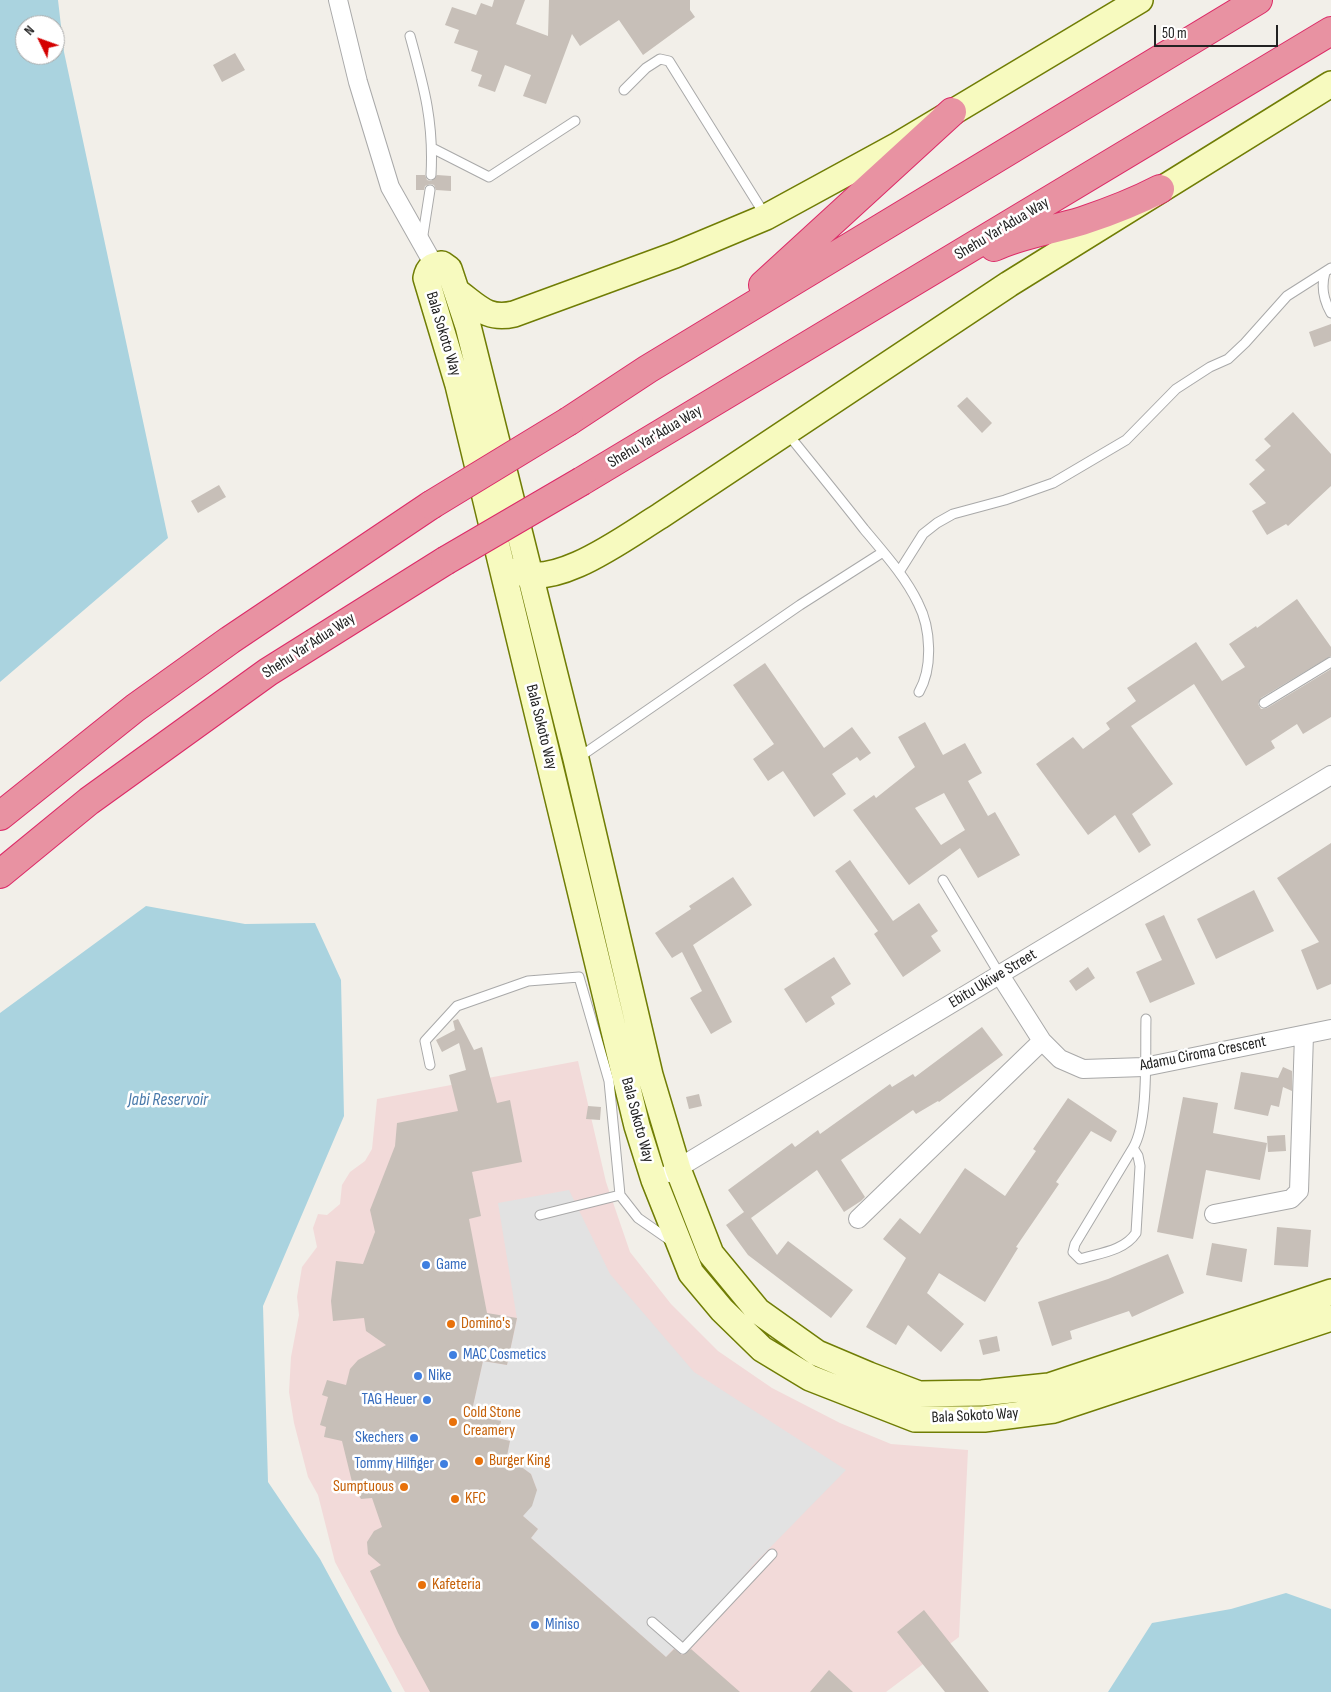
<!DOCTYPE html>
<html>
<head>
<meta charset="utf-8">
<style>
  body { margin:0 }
  #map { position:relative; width:1331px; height:1692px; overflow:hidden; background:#f2efe9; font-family:"Sofia Sans Condensed",sans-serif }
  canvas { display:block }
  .north { position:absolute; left:15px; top:15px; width:50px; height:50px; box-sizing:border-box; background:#fff; border:1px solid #a7a7a7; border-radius:50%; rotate:312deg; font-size:14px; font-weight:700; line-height:20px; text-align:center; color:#222 }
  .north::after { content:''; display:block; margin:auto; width:18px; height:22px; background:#d40000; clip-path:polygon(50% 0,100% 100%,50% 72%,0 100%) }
  .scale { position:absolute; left:1154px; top:25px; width:124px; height:22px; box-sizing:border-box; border:2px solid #222; border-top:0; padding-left:6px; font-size:15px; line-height:18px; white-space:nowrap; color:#222; -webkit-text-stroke:4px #fff; paint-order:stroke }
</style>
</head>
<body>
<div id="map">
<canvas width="1331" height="1692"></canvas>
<div class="north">N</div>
<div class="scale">50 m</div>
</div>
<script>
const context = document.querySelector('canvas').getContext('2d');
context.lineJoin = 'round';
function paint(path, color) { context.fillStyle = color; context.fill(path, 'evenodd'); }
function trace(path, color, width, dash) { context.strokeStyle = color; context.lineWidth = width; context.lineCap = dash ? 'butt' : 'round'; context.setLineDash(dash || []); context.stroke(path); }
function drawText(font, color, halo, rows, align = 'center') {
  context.font = font + ' "Sofia Sans Condensed",sans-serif'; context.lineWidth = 5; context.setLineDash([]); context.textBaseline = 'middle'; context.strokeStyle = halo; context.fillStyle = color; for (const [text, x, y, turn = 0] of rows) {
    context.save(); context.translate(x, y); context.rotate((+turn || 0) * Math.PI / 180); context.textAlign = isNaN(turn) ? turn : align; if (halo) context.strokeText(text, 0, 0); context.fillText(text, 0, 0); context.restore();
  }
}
const commercial = new Path2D(`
  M 578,1061 L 606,1182 L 630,1252 L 671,1304 L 718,1351 L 772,1388 L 840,1423 L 891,1444 L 968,1450 L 959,1637 L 886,1692 L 405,1692 L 335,1562 L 318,1495 L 308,1477 L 294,1423 L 289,1392 L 291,1357 L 299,1315 L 297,1297 L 302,1267 L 317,1247 L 313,1228 L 318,1214 L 327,1215 L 340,1204 L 342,1185 L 350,1172 L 365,1161 L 372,1149 L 377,1099 Z`);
const parking = new Path2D(`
  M 569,1190 L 610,1274 L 694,1372 L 846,1470 L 753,1565 L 681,1652 L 675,1647 L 666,1657 L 531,1538 L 538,1529 L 523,1516 L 537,1490 L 531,1474 L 516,1463 L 506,1461 L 510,1441 L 497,1438 L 501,1421 L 471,1415 L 483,1361 L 507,1365 L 517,1319 L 498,1203 Z`);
const water = new Path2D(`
  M 0,0 L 58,0 L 64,52 L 168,538 L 0,682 ZM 25,25 L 55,25 L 55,55 L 25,55 Z
  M 146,906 L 245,924 L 315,923 L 341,980 L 344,1116 L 263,1306 L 268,1482 L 320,1559 L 392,1692 L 0,1692 L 0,1013 Z
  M 1286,1593 L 1331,1609 L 1331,1692 L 1108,1692 L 1152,1623 L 1231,1609 Z`);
const building = new Path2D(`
  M 494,0 L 525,0 L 516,24 L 548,36 L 549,0 L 690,0 L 690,10 L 695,17 L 643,55 L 619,20 L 580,46 L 572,34 L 546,104 L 523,96 L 531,75 L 505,65 L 495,92 L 478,86 L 482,75 L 471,71 L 478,51 L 454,43 L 459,30 L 445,25 L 452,7 L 476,15 L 481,3 L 492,7 Z
  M 235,53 L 245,70 L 222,82 L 213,65 Z
  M 416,175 L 425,175 L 427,180 L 431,181 L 437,175 L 451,176 L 451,191 L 436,190 L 434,185 L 430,184 L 425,186 L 424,190 L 416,190 Z
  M 1331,324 L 1331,341 L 1314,347 L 1309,332 Z
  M 967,397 L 992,423 L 982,433 L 957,406 Z
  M 1293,412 L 1331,454 L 1331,486 L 1288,526 L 1286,524 L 1267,535 L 1252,511 L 1266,503 L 1249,484 L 1265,470 L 1255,460 L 1271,446 L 1264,439 Z
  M 219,485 L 226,497 L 198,513 L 191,501 Z
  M 1297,599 L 1331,647 L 1331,656 L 1261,698 L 1258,704 L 1261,709 L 1267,708 L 1331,669 L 1331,717 L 1303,734 L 1297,724 L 1271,741 L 1275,748 L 1246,766 L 1194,684 L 1131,726 L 1173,784 L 1132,814 L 1151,845 L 1139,853 L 1115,815 L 1088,835 L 1036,764 L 1073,737 L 1083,749 L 1110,729 L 1106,723 L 1136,701 L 1127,688 L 1196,642 L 1222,681 L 1245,667 L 1229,644 L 1256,626 L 1257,628 Z
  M 765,663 L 824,748 L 852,727 L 871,753 L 860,761 L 857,757 L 832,774 L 846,794 L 814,817 L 783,771 L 768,781 L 753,759 L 774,744 L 733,685 Z
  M 925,722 L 943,755 L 965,743 L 982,773 L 968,781 L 988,816 L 995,812 L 1020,855 L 978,878 L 960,848 L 909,885 L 853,810 L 874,795 L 876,798 L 915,767 L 898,737 ZM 944,793 L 965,830 L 941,845 L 915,808 Z
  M 1331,843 L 1331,984 L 1317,990 L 1301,950 L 1319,942 L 1277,878 Z
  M 850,860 L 893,921 L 919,903 L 938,931 L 931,936 L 941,951 L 903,977 L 874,934 L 878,931 L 835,871 Z
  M 733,877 L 752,905 L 693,945 L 732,1022 L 711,1034 L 690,998 L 702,991 L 682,952 L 672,958 L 655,933 L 691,909 L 689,906 Z
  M 1254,890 L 1274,931 L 1216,959 L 1197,919 Z
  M 1164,915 L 1195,984 L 1150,1003 L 1136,972 L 1162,960 L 1145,924 Z
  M 834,957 L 851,984 L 831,997 L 835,1004 L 806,1023 L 784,989 Z
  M 1088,967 L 1095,978 L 1076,991 L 1069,981 Z
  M 458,1019 L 474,1050 L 482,1047 L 497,1103 L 510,1100 L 522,1162 L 472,1172 L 481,1216 L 469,1219 L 487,1313 L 517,1318 L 507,1365 L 483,1361 L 471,1415 L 501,1421 L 498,1438 L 510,1441 L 506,1461 L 516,1463 L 531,1474 L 537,1490 L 532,1506 L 523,1516 L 538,1529 L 531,1538 L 666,1657 L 674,1649 L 682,1655 L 691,1649 L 740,1692 L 430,1692 L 398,1633 L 370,1571 L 381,1565 L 368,1554 L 367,1542 L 374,1531 L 382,1527 L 372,1498 L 361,1499 L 353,1486 L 342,1441 L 324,1437 L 326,1427 L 320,1425 L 328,1397 L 322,1395 L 327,1380 L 346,1385 L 350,1369 L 358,1360 L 386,1345 L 366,1331 L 364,1318 L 333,1321 L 331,1301 L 336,1261 L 363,1264 L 375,1232 L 370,1210 L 395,1146 L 397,1123 L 458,1111 L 449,1075 L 466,1070 L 459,1043 L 442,1052 L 436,1040 L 455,1030 L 453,1021 Z
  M 982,1027 L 1003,1055 L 939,1102 L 938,1101 L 916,1114 L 913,1110 L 841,1160 L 865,1197 L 861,1201 L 844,1212 L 817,1170 L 751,1218 L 777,1255 L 788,1241 L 853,1290 L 831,1318 L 748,1255 L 726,1225 L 744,1212 L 728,1190 L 792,1143 L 795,1147 L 818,1130 L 820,1134 L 890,1084 L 892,1087 L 913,1074 L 915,1077 Z
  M 1283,1067 L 1292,1071 L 1292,1091 L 1283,1087 L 1279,1107 L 1271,1105 L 1268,1116 L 1234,1109 L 1241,1072 L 1278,1078 Z
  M 699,1094 L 702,1106 L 689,1109 L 686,1097 Z
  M 1183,1097 L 1218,1103 L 1213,1133 L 1267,1143 L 1260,1180 L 1206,1170 L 1193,1239 L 1157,1232 Z
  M 1068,1098 L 1117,1131 L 1111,1142 L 1091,1131 L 1056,1182 L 1059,1184 L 1016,1247 L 1018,1248 L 985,1302 L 939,1273 L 927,1293 L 964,1324 L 941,1352 L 908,1325 L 896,1345 L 866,1327 L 906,1258 L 883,1239 L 900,1218 L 920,1234 L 965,1168 L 1005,1196 L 1036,1151 L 1033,1149 Z
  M 588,1106 L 601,1107 L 600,1120 L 586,1119 Z
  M 1285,1135 L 1286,1151 L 1268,1152 L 1267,1136 Z
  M 1277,1227 L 1311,1230 L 1308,1267 L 1274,1265 Z
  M 1212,1243 L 1247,1249 L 1242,1282 L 1206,1275 Z
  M 1168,1254 L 1184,1293 L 1132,1317 L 1129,1311 L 1070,1331 L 1072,1339 L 1052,1346 L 1038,1302 L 1108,1279 Z
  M 997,1336 L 1000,1351 L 983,1355 L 979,1340 Z
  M 924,1610 L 989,1692 L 945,1692 L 897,1632 Z
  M 829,1670 L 853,1692 L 810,1692 Z`);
const lane = new Path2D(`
  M 410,36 C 424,87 434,122 431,175
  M 624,90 L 646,68 L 660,59 L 669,61 L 765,215
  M 432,148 L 489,177 L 575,121
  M 422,241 L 430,190
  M 1325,272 C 1321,287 1323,299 1331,313
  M 787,433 C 813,465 839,497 864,529 C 884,553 905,576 918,603 C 931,628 933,668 919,692
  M 899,572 L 923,534 L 937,523 L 953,514 L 1005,500 L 1053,483 L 1126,440 L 1176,389 L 1210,367 L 1228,359 L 1245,343 L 1287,296 L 1331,268
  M 1264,703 L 1331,662
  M 578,758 L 800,605 L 883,552
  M 943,880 L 1000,975
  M 430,1065 L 425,1041 L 457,1006 L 528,981 L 579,977 L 609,1081 L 620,1195
  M 1133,1148 L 1138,1156 L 1140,1166 L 1136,1233 C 1124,1251 1100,1253 1080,1259 L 1073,1252 L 1075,1244 L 1133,1148 C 1149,1122 1145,1052 1146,1019
  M 540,1215 L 620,1195 L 638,1218 L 671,1241
  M 652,1622 L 683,1649 L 772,1554`);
const street = new Path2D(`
  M 338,0 L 358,82 L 390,187 L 434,265
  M 1000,975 L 1042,1041 L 1060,1059 L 1083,1069 L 1144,1067 L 1331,1029
  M 670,1173 L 1331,775
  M 1214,1214 L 1291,1199 L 1299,1191 L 1304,1035
  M 858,1219 L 1042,1041`);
const secondary = new Path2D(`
  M 459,293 C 479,308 488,320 514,314 L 675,255 L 766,217 L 898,145 L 1140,0
  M 516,571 C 555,591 627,536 660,516 L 1009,284 L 1331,84
  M 1331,1292 L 1049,1386 L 982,1393 L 919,1394 L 869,1375 L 817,1353 L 758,1311 L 711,1254 L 678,1169 L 650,1075 L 576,759 L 468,326 L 449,269 L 442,264 C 432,265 428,268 426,278 L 458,385 L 637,1126 L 654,1180 L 691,1273 L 722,1310 L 762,1349 L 810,1378 L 915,1419 L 984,1419 L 1054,1410 L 1331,1318`);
const highway = new Path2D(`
  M 994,247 C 1022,234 1053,230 1082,221 C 1109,212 1135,202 1160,189
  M 763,285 L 952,112
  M 569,421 L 648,369 L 1258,0
  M 582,481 L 1331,31
  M 0,816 L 135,708 L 230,640 L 431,505
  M 0,874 L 89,801 L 268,672 L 445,561`);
const highwayBridge = new Path2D(`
  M 431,505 L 569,421
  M 445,561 L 582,481`);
const markers = [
  [426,1265,5,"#3f7fe0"],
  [451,1324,5,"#e8710a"],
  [453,1355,5,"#3f7fe0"],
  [418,1376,5,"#3f7fe0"],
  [427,1400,5,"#3f7fe0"],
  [453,1422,5,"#e8710a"],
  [414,1438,5,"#3f7fe0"],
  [479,1461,5,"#e8710a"],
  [444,1464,5,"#3f7fe0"],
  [404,1487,5,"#e8710a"],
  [455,1499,5,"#e8710a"],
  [422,1585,5,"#e8710a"],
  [535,1625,5,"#3f7fe0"]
];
const streetNames = [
  ["Shehu Yar'Adua Way",1002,229,-31],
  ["Bala Sokoto Way",443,334,73],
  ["Shehu Yar'Adua Way",655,437,-31],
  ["Shehu Yar'Adua Way",309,646,-33],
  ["Bala Sokoto Way",541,727,76],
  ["Ebitu Ukiwe Street",993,979,-31],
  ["Adamu Ciroma Crescent",1203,1054,-11],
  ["Bala Sokoto Way",637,1120,75],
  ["Bala Sokoto Way",975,1416,-3]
];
const shopNames = [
  ["Game",436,1265],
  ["MAC Cosmetics",463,1355],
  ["Nike",428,1376],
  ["TAG Heuer",417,1400,"right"],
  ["Skechers",404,1438,"right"],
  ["Tommy Hilfiger",434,1464,"right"],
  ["Miniso",545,1625]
];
const foodNames = [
  ["Domino's",461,1324],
  ["Cold Stone",463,1413],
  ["Creamery",463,1431],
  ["Burger King",489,1461],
  ["Sumptuous",394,1487,"right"],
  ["KFC",465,1499],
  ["Kafeteria",432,1585]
];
const waterNames = [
  ["Jabi Reservoir",168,1100]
];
paint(commercial, '#f2dad9');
paint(parking, '#e2e2e2');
paint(water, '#aad3df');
paint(building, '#c7bfb8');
trace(lane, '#a9a9a9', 11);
trace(street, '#a9a9a9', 20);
trace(secondary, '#707d05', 28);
trace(highway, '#dc2a67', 30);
trace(lane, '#fff', 9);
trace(street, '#fff', 18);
trace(secondary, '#f7fabf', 25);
trace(highway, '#e892a2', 28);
trace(highwayBridge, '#dc2a67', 30, []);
trace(highwayBridge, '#e892a2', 28);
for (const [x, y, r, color] of markers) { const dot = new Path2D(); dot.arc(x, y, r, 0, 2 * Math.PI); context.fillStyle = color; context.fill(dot); trace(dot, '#fff', 2); }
drawText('16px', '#222', '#fff', streetNames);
drawText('16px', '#366cbe', '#fff', shopNames, 'left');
drawText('16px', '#c56008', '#fff', foodNames, 'left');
drawText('italic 18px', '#4a7aab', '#fff', waterNames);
</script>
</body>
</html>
